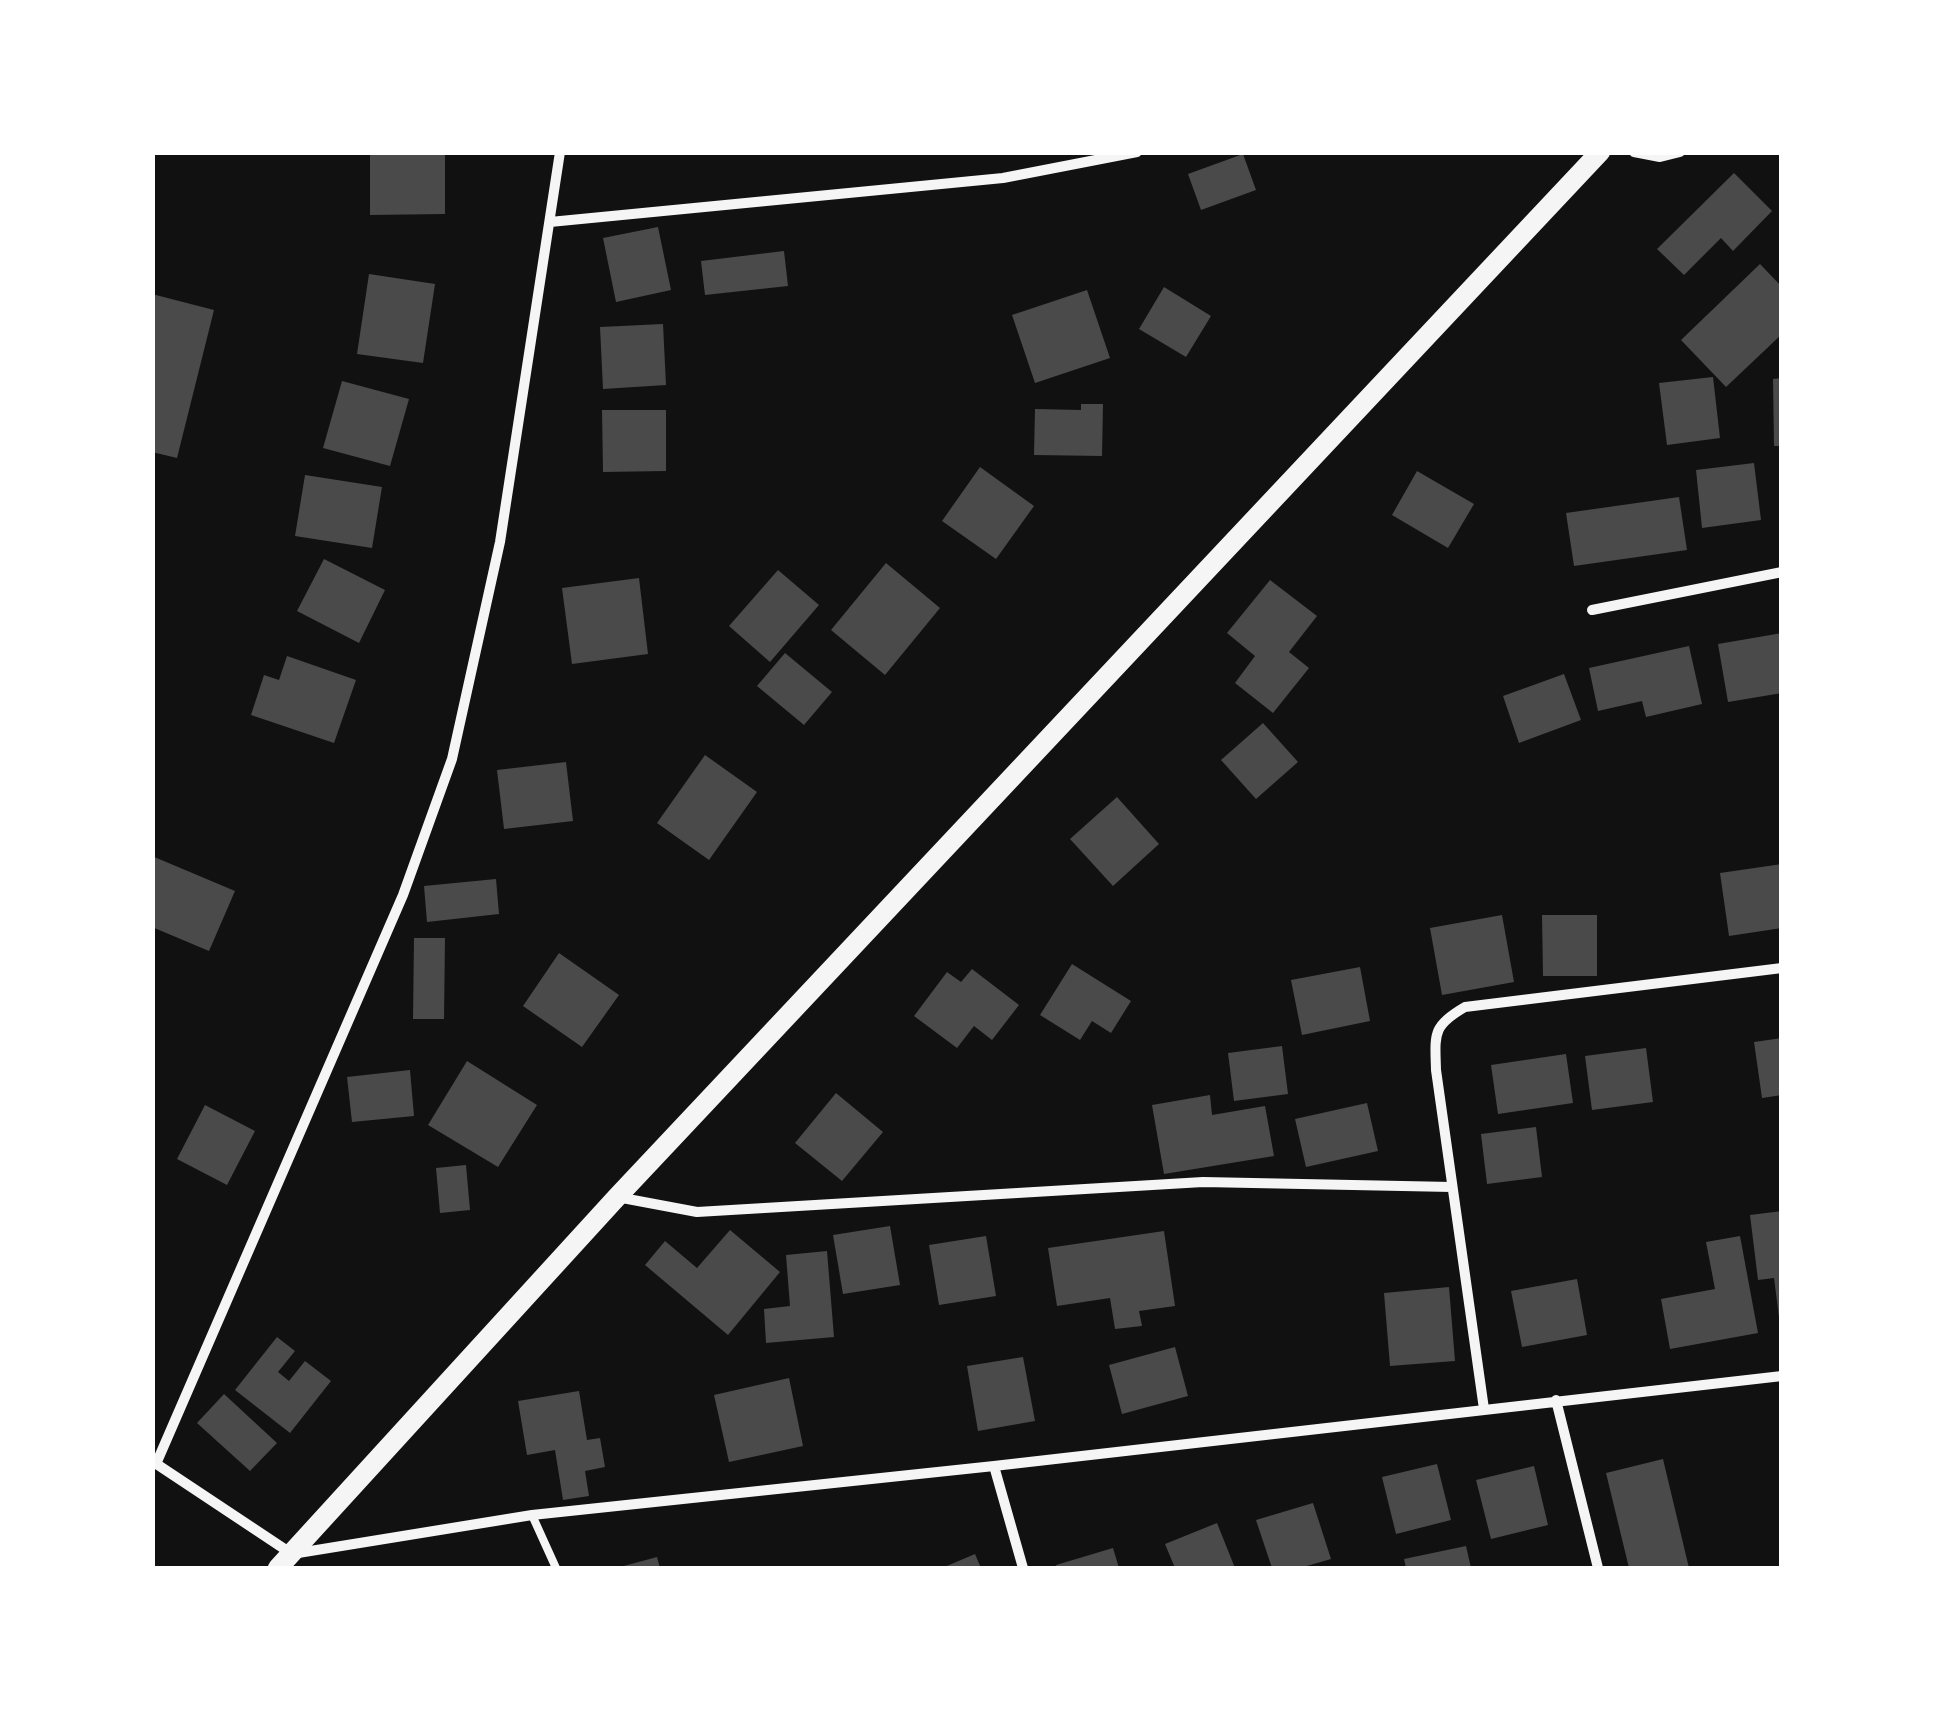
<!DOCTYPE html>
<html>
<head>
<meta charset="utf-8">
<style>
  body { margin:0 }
  #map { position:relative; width:1934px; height:1721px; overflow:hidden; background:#111; font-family:Merriweather,serif }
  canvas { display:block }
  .frame { position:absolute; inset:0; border:155px solid #fff; pointer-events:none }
</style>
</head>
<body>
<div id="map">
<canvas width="1934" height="1721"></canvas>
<div class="frame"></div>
</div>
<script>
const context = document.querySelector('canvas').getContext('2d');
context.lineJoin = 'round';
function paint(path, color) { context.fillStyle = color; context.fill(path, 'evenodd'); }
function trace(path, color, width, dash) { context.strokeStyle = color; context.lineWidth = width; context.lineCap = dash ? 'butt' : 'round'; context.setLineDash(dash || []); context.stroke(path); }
const building = new Path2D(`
  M 370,152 L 445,152 L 445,214 L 370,215 Z
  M 1243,154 L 1256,190 L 1201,210 L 1188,174 Z
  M 1734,173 L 1772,211 L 1733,251 L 1721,238 L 1684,275 L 1657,249 Z
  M 658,227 L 671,290 L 616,302 L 603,238 Z
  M 784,251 L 788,286 L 705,295 L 701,261 Z
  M 1760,264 L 1782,287 L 1782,334 L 1726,387 L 1681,340 Z
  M 369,274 L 435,284 L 423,363 L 357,354 Z
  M 1164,287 L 1211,316 L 1186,357 L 1139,329 Z
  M 1087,290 L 1110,358 L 1035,383 L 1012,315 Z
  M 152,294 L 214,310 L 177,458 L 152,452 Z
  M 663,324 L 666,385 L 603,389 L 600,327 Z
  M 1713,377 L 1720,438 L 1667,445 L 1659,383 Z
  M 1782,378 L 1782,446 L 1774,446 L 1773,379 Z
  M 342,381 L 409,399 L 390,466 L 323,448 Z
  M 1081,404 L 1103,404 L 1102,456 L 1034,455 L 1035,409 L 1081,410 Z
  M 602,410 L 666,410 L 666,471 L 603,472 Z
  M 1754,463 L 1761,520 L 1702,528 L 1696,470 Z
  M 980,467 L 1034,506 L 996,559 L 942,521 Z
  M 1417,471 L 1474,504 L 1448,548 L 1392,515 Z
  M 305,475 L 382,487 L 372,548 L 295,536 Z
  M 1679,497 L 1687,550 L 1574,566 L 1566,513 Z
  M 324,559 L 385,590 L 359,643 L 297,611 Z
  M 886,563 L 940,608 L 885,675 L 831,630 Z
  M 778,570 L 819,605 L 770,662 L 729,626 Z
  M 639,578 L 648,654 L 572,664 L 562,588 Z
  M 1270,580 L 1317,616 L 1289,652 L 1309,668 L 1273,713 L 1235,683 L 1255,656 L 1227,633 Z
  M 1782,633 L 1782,693 L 1728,702 L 1718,644 Z
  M 1689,646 L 1702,704 L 1646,717 L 1642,701 L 1598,711 L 1589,668 Z
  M 785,653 L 832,692 L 804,725 L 757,686 Z
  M 287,656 L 356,680 L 334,743 L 251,715 L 264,675 L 279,680 Z
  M 1564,674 L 1581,720 L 1519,743 L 1503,696 Z
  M 1263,723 L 1298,762 L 1256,799 L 1221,760 Z
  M 705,755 L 757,792 L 709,860 L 657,823 Z
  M 566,762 L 573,821 L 504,829 L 497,770 Z
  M 1117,797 L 1159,844 L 1113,886 L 1070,839 Z
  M 152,856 L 235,891 L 209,951 L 152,927 Z
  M 1782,864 L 1782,928 L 1729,936 L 1720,873 Z
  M 496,879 L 499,914 L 427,922 L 424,886 Z
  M 1502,915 L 1514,982 L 1442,995 L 1430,928 Z
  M 1542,915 L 1597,915 L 1597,976 L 1543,976 Z
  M 414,938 L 445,938 L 444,1019 L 413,1019 Z
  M 559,953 L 619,995 L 582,1047 L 523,1006 Z
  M 1072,964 L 1131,1001 L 1111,1033 L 1092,1021 L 1080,1040 L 1040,1015 Z
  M 1360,967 L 1370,1021 L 1302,1035 L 1291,980 Z
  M 972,969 L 1019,1005 L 992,1040 L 974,1026 L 957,1048 L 914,1016 L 947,972 L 961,982 Z
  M 1782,1038 L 1782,1095 L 1762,1098 L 1754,1042 Z
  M 1282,1046 L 1288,1094 L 1234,1101 L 1228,1053 Z
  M 1646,1048 L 1653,1102 L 1592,1110 L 1585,1056 Z
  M 1566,1054 L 1573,1103 L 1498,1114 L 1491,1065 Z
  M 467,1061 L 537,1105 L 498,1167 L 428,1125 Z
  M 410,1070 L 414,1116 L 352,1122 L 347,1077 Z
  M 836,1093 L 883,1132 L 842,1181 L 795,1143 Z
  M 1210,1095 L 1212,1115 L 1265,1106 L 1274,1156 L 1164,1174 L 1152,1105 Z
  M 1367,1103 L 1378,1151 L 1306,1167 L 1295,1119 Z
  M 205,1105 L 255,1131 L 227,1185 L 177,1159 Z
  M 1536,1127 L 1542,1177 L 1487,1184 L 1481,1134 Z
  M 466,1165 L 470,1210 L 440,1213 L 436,1168 Z
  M 1782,1211 L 1782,1317 L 1779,1317 L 1774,1278 L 1758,1280 L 1750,1215 Z
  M 890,1226 L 900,1285 L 843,1294 L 833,1235 Z
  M 730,1230 L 780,1272 L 728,1335 L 645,1265 L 665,1241 L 697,1268 Z
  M 1164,1231 L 1175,1306 L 1139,1311 L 1142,1326 L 1115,1329 L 1110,1298 L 1057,1306 L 1048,1248 Z
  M 986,1236 L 996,1296 L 939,1305 L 929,1245 Z
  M 1740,1236 L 1758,1333 L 1670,1349 L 1661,1299 L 1715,1289 L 1706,1242 Z
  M 827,1251 L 834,1337 L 766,1343 L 764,1309 L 790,1306 L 786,1255 Z
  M 1577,1279 L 1587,1335 L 1522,1347 L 1511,1291 Z
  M 1449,1287 L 1455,1361 L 1390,1366 L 1384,1293 Z
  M 277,1337 L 295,1351 L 278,1372 L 289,1381 L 305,1361 L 331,1381 L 290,1433 L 235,1390 Z
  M 1175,1347 L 1188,1396 L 1122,1414 L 1109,1365 Z
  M 1023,1357 L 1035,1421 L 978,1431 L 967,1366 Z
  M 789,1378 L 803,1446 L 729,1462 L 714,1395 Z
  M 579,1391 L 587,1440 L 600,1438 L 605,1467 L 585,1471 L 589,1496 L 563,1500 L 555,1450 L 527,1455 L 518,1401 Z
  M 224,1394 L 277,1443 L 250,1471 L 197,1423 Z
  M 1663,1459 L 1689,1568 L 1629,1568 L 1606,1473 Z
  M 1437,1464 L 1451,1520 L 1396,1534 L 1382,1477 Z
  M 1534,1466 L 1548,1525 L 1491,1539 L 1476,1480 Z
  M 1313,1503 L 1331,1559 L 1300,1568 L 1272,1568 L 1256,1520 Z
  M 1217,1523 L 1235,1568 L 1175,1568 L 1165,1544 Z
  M 1466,1546 L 1471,1568 L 1406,1568 L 1404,1559 Z
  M 1113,1548 L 1119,1568 L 1057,1568 L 1056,1565 Z
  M 975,1554 L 981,1568 L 942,1568 Z
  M 657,1557 L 660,1568 L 620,1568 L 620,1567 Z`);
const service = new Path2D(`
  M 532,1515 L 556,1568`);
const minor = new Path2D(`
  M 1634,152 L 1660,157 L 1680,152
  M 550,222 L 1003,178 L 1137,152
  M 1592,610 L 1782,572
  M 617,1197 L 697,1212 L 1203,1182 L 1452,1187
  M 1556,1400 L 1598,1568
  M 1484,1409 L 1436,1070 C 1435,1034 1432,1026 1465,1007 L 1782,968
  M 152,1461 L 292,1554 L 532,1515 L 994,1466 L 1782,1376
  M 156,1464 L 403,895 L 452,759 L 500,542 L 560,152
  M 994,1466 L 1023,1568`);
const secondary = new Path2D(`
  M 278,1568 L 617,1197 L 1600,152`);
paint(building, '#4a4a4a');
trace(service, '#f5f5f5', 8);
trace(minor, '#f5f5f5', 10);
trace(secondary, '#f5f5f5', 20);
</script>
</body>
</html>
